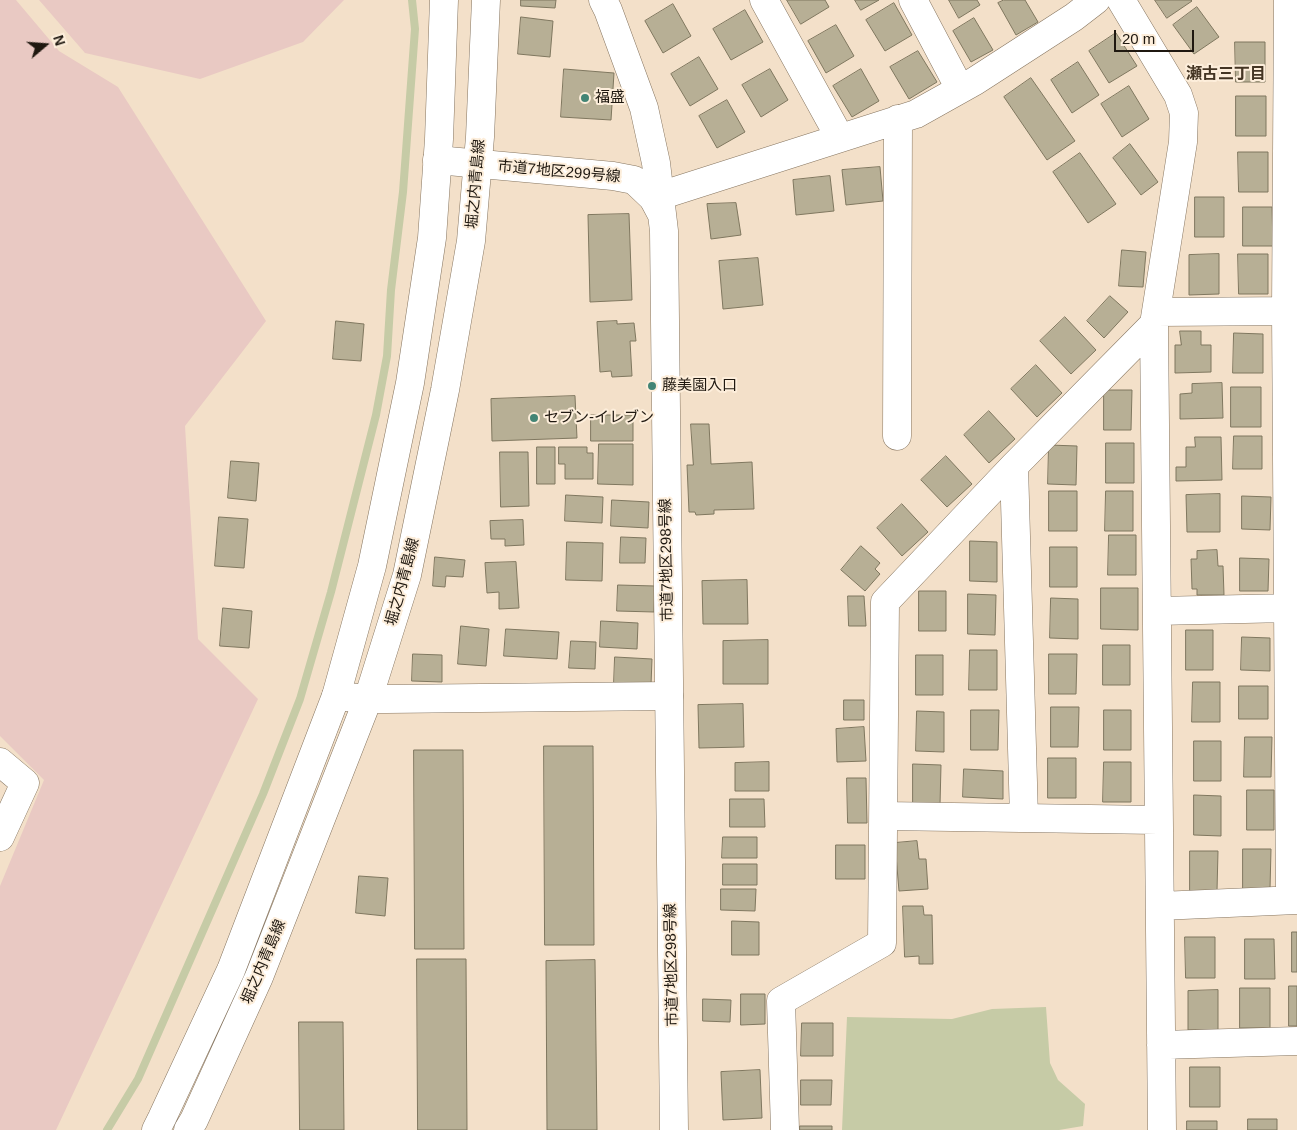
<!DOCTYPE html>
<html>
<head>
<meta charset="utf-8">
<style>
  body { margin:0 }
  #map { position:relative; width:1297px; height:1130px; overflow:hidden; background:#f3e0c9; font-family:Arial,sans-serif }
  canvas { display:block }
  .north { position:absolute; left:20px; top:20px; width:50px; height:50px; -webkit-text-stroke:4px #fdeedb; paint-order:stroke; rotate:72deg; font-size:14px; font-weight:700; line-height:20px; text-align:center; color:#1f1810 }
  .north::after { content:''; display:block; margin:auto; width:18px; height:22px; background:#1f1810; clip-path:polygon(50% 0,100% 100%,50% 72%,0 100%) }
  .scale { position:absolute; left:1114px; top:30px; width:80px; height:22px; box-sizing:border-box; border:2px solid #1f1810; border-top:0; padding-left:6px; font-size:15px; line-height:18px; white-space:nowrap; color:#1f1810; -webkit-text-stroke:4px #fdeedb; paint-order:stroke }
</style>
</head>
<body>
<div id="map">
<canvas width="1297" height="1130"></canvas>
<div class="north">N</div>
<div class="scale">20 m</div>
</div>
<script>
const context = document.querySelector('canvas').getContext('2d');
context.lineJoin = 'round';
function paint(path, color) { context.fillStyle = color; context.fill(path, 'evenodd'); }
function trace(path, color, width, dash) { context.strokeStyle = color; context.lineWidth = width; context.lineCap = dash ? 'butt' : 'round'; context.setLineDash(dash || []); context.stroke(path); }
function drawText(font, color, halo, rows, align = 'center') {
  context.font = font + ' Arial,"Noto Sans JP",sans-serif'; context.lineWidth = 4; context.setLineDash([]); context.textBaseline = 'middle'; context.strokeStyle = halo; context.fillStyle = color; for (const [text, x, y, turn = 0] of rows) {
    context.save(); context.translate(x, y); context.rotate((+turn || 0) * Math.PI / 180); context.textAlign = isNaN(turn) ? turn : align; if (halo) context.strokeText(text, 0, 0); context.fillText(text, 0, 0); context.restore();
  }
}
const green = new Path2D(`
  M 0,0 L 16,0 L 59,51 L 118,87 L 266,321 L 185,426 L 198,639 L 258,699 L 56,1130 L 0,1130 L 0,886 L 44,780 L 0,736 Z
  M 39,0 L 344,0 L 303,42 L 200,79 L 85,53 Z`);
const water = new Path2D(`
  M 1046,1007 L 1050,1063 L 1058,1080 L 1085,1104 L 1083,1126 L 1059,1130 L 842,1130 L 847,1017 L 952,1019 L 992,1009 Z`);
const stream = new Path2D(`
  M 107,1130 L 138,1079 L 263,794 L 300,699 L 331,592 L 376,415 L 387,356 L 391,290 L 403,192 L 415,29 L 412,0`);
const building = new Path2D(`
  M 521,0 L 556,0 L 555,8 L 521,6 Z
  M 787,0 L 825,0 L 829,7 L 801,24 Z
  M 855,0 L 879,0 L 861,10 Z
  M 949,0 L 977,0 L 980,5 L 959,18 Z
  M 1004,0 L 1025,0 L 1038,22 L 1016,35 L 998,3 Z
  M 1155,0 L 1191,0 L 1192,1 L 1167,18 Z
  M 894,3 L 912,35 L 885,51 L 866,20 Z
  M 673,4 L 691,36 L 663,53 L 645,21 Z
  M 1197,7 L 1219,37 L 1194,54 L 1173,25 Z
  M 745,10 L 763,42 L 731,60 L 713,29 Z
  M 521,17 L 553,21 L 550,57 L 518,54 Z
  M 974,18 L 993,50 L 971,62 L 953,31 Z
  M 836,25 L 854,56 L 826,73 L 808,41 Z
  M 1116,33 L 1137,66 L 1109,83 L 1089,51 Z
  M 1235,42 L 1265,42 L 1265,82 L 1236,82 Z
  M 918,51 L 937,82 L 909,99 L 890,67 Z
  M 699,57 L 718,89 L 690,106 L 671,74 Z
  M 1078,62 L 1099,95 L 1072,113 L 1051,80 Z
  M 564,69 L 614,73 L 611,120 L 561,117 Z
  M 770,69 L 788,100 L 761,117 L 742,85 Z
  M 861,69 L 879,101 L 852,117 L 833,86 Z
  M 1031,78 L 1075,141 L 1047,160 L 1004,97 Z
  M 1129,86 L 1149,119 L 1122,137 L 1101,104 Z
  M 1236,96 L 1266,96 L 1266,136 L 1236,136 Z
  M 727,100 L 745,132 L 717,148 L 699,116 Z
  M 1130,144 L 1158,182 L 1141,195 L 1113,158 Z
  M 1238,152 L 1268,152 L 1268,192 L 1239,192 Z
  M 1080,153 L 1116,204 L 1088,223 L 1053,172 Z
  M 880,167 L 883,201 L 846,205 L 842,170 Z
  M 830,176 L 834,211 L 796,215 L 793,180 Z
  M 1195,197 L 1224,197 L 1224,237 L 1195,237 Z
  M 736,203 L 741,235 L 711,239 L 707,204 Z
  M 1243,207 L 1272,207 L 1273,246 L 1243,246 Z
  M 629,214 L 632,300 L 590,302 L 588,215 Z
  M 1122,250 L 1146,252 L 1143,287 L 1119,286 Z
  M 1219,254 L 1219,294 L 1189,295 L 1189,255 Z
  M 1238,254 L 1268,254 L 1268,294 L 1239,294 Z
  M 758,258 L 763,305 L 723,309 L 719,261 Z
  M 1110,296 L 1128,312 L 1104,338 L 1087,321 Z
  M 1065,317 L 1096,350 L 1071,374 L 1040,341 Z
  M 336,321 L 364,324 L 361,361 L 333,359 Z
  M 617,321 L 617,324 L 634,323 L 636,341 L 630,341 L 632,376 L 612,377 L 611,371 L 600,372 L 597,322 Z
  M 1180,331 L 1201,331 L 1201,345 L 1211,345 L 1211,372 L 1175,373 L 1175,345 L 1181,345 Z
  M 1234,333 L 1263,334 L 1263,373 L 1233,373 Z
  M 1036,365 L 1062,393 L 1037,417 L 1011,389 Z
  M 1222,383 L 1223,418 L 1180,419 L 1180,394 L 1192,393 L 1192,384 Z
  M 1231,387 L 1261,387 L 1261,427 L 1231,427 Z
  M 1104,390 L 1132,390 L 1131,430 L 1104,430 Z
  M 575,396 L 577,438 L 492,441 L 491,399 Z
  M 989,411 L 1015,439 L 989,463 L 964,435 Z
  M 591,415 L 633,415 L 633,441 L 591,441 Z
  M 691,424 L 709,424 L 711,464 L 752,462 L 754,509 L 714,510 L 714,514 L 696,515 L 695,512 L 689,512 L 687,465 L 693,465 Z
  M 1234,436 L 1262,436 L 1262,469 L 1233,469 Z
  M 1195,437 L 1221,437 L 1222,480 L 1176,481 L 1176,467 L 1186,467 L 1186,447 L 1195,447 Z
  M 1106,443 L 1134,443 L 1134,483 L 1106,483 Z
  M 599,444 L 633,444 L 633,485 L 598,484 Z
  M 1049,445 L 1077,446 L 1076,485 L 1048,484 Z
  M 537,447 L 555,447 L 555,484 L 537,484 Z
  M 559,447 L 587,447 L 587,453 L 593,453 L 593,479 L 565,479 L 565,464 L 559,464 Z
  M 500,452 L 528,452 L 529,506 L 501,507 Z
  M 946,456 L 972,484 L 947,507 L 921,480 Z
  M 231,461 L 259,463 L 256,501 L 228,498 Z
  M 1049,491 L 1077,491 L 1077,531 L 1049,531 Z
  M 1106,491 L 1133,491 L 1133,531 L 1105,531 Z
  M 1220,494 L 1220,532 L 1187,532 L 1186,495 Z
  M 566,495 L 603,497 L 602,523 L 565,521 Z
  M 1242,496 L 1271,497 L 1270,530 L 1242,529 Z
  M 612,500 L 649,502 L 648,528 L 611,526 Z
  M 902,504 L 928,532 L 902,556 L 877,528 Z
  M 219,517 L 248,519 L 244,568 L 215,566 Z
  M 523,520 L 524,545 L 505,546 L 505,539 L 491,539 L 490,521 Z
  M 1109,535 L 1136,535 L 1136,575 L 1108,575 Z
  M 621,537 L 646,538 L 645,563 L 620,563 Z
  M 970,541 L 997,542 L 997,582 L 970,581 Z
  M 567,542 L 603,543 L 602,581 L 566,580 Z
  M 861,546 L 880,563 L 875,569 L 880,574 L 865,591 L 841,570 Z
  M 1050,547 L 1077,547 L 1077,587 L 1050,587 Z
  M 1217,550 L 1218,566 L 1223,566 L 1224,595 L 1197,595 L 1197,589 L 1192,589 L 1191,559 L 1197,559 L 1197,551 Z
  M 435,557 L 465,560 L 463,577 L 446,576 L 445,587 L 433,586 Z
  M 1240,558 L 1269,559 L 1268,591 L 1240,591 Z
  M 516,562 L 519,608 L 499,609 L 499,592 L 487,593 L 485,563 Z
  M 747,580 L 748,624 L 703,624 L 702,581 Z
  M 618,585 L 655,586 L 654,612 L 617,611 Z
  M 1101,588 L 1138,588 L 1138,630 L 1101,629 Z
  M 919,591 L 946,591 L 946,631 L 919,631 Z
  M 968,594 L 996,595 L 995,635 L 968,634 Z
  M 848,596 L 864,596 L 866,626 L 849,626 Z
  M 1051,598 L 1078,599 L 1078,639 L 1050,638 Z
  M 223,608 L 252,611 L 249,648 L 220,646 Z
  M 601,621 L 638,623 L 637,649 L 600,647 Z
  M 461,626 L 489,629 L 486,666 L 458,664 Z
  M 506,629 L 559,632 L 557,659 L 504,656 Z
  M 1186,630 L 1213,630 L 1213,670 L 1186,670 Z
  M 1242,637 L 1270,638 L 1270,671 L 1241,670 Z
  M 768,640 L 768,684 L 723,684 L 723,641 Z
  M 571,641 L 596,642 L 595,669 L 569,668 Z
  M 1103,645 L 1130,645 L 1130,685 L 1103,685 Z
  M 970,650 L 997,650 L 997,690 L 969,690 Z
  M 413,654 L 442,655 L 442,682 L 412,681 Z
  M 1049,654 L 1077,654 L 1076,694 L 1049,694 Z
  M 916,655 L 943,655 L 943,695 L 916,695 Z
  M 615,657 L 652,659 L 651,685 L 614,683 Z
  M 1193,682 L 1220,682 L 1220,722 L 1192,722 Z
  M 1239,686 L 1268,686 L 1268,719 L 1239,719 Z
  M 844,700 L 864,700 L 864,720 L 844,720 Z
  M 743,704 L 744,747 L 699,748 L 698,705 Z
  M 1051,707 L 1079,707 L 1078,747 L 1051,747 Z
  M 971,710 L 999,710 L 998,750 L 971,750 Z
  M 1104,710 L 1131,710 L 1131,750 L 1104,750 Z
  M 917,711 L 944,712 L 944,752 L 916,751 Z
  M 864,727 L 866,761 L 837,762 L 836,729 Z
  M 1245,737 L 1272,737 L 1271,777 L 1244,777 Z
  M 1194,741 L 1221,741 L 1221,781 L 1194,781 Z
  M 544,746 L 593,746 L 594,945 L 545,945 Z
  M 414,750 L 463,750 L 464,949 L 415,949 Z
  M 1048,758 L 1076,758 L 1076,798 L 1048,798 Z
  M 769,762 L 769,791 L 735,791 L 735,763 Z
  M 1104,762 L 1131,762 L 1131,802 L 1103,802 Z
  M 913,764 L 941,765 L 940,805 L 913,804 Z
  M 964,769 L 1003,771 L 1003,799 L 963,797 Z
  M 847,778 L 866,778 L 867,823 L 848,823 Z
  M 1247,790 L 1274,790 L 1274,830 L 1247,830 Z
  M 1194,795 L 1221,796 L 1221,836 L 1194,835 Z
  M 730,799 L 764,799 L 765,827 L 730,827 Z
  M 723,837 L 757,837 L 757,858 L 722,858 Z
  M 917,841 L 919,859 L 926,859 L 928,889 L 899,891 L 895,843 Z
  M 836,845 L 865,845 L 865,879 L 836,879 Z
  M 1243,849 L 1271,849 L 1270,889 L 1243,889 Z
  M 1190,851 L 1218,851 L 1217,891 L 1190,891 Z
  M 723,864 L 757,864 L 757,885 L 723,885 Z
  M 359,876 L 388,878 L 385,916 L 356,913 Z
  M 721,889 L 756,889 L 755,911 L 721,910 Z
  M 903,906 L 923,906 L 924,915 L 932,915 L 933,964 L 919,964 L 919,956 L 905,957 Z
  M 732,921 L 759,922 L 759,955 L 732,955 Z
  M 1292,932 L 1297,932 L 1297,972 L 1292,972 Z
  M 1185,937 L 1215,937 L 1215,978 L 1186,978 Z
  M 1245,939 L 1274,939 L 1275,979 L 1245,979 Z
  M 417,959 L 466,959 L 467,1130 L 418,1130 Z
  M 595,960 L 597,1130 L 547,1130 L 546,961 Z
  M 1289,986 L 1297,986 L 1297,1026 L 1289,1026 Z
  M 1240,988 L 1270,988 L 1270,1028 L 1240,1028 Z
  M 1218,990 L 1218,1030 L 1188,1030 L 1188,991 Z
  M 741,994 L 765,994 L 765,1024 L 741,1025 Z
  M 703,999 L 731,1000 L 730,1022 L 703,1021 Z
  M 299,1022 L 343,1022 L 344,1130 L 300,1130 Z
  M 802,1023 L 833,1023 L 833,1056 L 801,1056 Z
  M 1190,1067 L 1220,1067 L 1220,1107 L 1190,1107 Z
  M 760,1070 L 762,1118 L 723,1120 L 721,1072 Z
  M 801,1080 L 832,1080 L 831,1105 L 801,1105 Z
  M 1248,1119 L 1277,1119 L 1277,1130 L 1248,1130 Z
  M 1187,1121 L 1217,1121 L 1217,1130 L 1187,1130 Z
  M 800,1126 L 832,1126 L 832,1130 L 800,1130 Z`);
const minor = new Path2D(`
  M 764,0 L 840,138
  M 913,0 L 960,89
  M 1121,0 L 1178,95 L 1184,113 L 1183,142 L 1154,324 L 1162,1130
  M 1288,0 L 1286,311 L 1290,900
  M 653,198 L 916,114 L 975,81 L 1074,17 L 1096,0
  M 1156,312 L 1297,311
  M 897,436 L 898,119
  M 1014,466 L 1024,818
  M 1157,611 L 1288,608
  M 336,696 L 368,699 L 387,699 L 669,696
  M 0,762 L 25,783 L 0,837
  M 884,816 L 1158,820
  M 1160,906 L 1297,900
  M 1161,1045 L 1297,1041
  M 785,1130 L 781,1001 L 882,943 L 885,602 L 1014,466 L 1154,324`);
const tertiary = new Path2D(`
  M 603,0 L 608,10 L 644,108 L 656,163 L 664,231 L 674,1130
  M 437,160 L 613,176 L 634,180 L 653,198 L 662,215`);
const secondary = new Path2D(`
  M 156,1130 L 162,1118 L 231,970 L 336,696 L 372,566 L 410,383 L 432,238 L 439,139 L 444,0
  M 188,1130 L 194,1120 L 259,977 L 368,699 L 407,575 L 445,390 L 471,241 L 480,137 L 486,0`);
const markers = [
  [585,98,5,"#438575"],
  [652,386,5,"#438575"],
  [534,418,5,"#438575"]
];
const poiNames = [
  ["福盛",595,98],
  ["藤美園入口",662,386],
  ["セブン-イレブン",544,418]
];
const streetNames = [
  ["市道7地区299号線",559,172,5],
  ["堀之内青島線",476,184,-85],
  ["市道7地区298号線",667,560,-91],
  ["堀之内青島線",403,582,-75],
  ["堀之内青島線",264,962,-67],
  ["市道7地区298号線",672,965,-91]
];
const neighbourhoodNames = [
  ["瀬古三丁目",1226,75]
];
paint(green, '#e9c9c3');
paint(water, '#c6cba6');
trace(stream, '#c6cba6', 8);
paint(building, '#b7af95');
trace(building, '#7f775f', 1);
trace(minor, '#867560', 29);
trace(tertiary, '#867560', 29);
trace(secondary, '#867560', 29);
trace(minor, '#fff', 28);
trace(tertiary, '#fff', 28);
trace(secondary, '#fff', 28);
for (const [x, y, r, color] of markers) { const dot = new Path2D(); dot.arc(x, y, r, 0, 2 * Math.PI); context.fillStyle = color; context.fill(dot); trace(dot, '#fdeedb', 2); }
drawText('15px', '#1f1810', '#fdeedb', poiNames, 'left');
drawText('15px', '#1f1810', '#fdeedb', streetNames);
drawText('bold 16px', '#443523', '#fdeedb', neighbourhoodNames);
</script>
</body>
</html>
